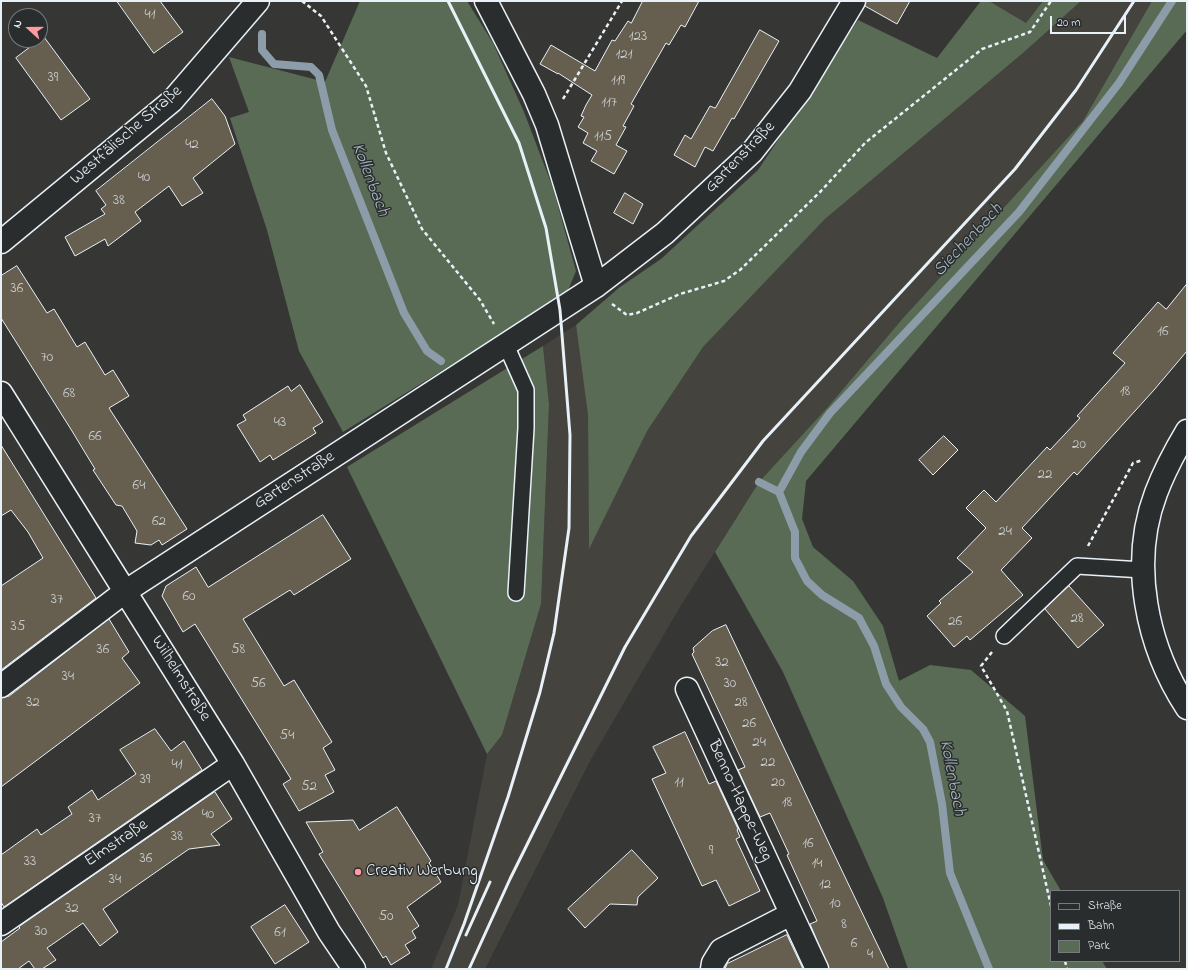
<!DOCTYPE html>
<html>
<head>
<meta charset="utf-8">
<style>
  body { margin:0 }
  #map { position:relative; width:1188px; height:970px; overflow:hidden; background:#363735; font-family:"Indie Flower",sans-serif }
  canvas { display:block }
  .frame { position:absolute; inset:0; border:2px solid #e8f1f8; pointer-events:none }
  .legend { position:absolute; left:1050px; top:890px; width:130px; height:72px; box-sizing:border-box; background:#2a2d2e; border:1px solid #767b7f; margin:0; padding:5px 7px; list-style:none; font-size:12px; color:#e8f1f8 }
  .legend li { display:flex; align-items:center; gap:8px; height:20px }
  .legend b { width:20px; border:1px solid #767b7f }
  .north { position:absolute; left:8px; top:8px; width:40px; height:40px; box-sizing:border-box; background:#2a2d2e; border:1px solid #767b7f; border-radius:50%; rotate:291deg; font-size:11px; font-weight:700; line-height:16px; text-align:center; color:#e8f1f8 }
  .north::after { content:''; display:block; margin:auto; width:14px; height:18px; background:#ff9aa2; clip-path:polygon(50% 0,100% 100%,50% 72%,0 100%) }
  .scale { position:absolute; left:1050px; top:16px; width:76px; height:18px; box-sizing:border-box; border:2px solid #e8f1f8; border-top:0; padding-left:5px; font-size:12px; line-height:14px; white-space:nowrap; color:#e8f1f8; -webkit-text-stroke:3px #2a2d2e; paint-order:stroke }
</style>
</head>
<body>
<div id="map">
<canvas width="1188" height="970"></canvas>
<div class="frame"></div>
<ul class="legend">
<li><b style="height:5px;background:#2a2d2e"></b>Straße</li>
<li><b style="height:5px;background:#e8f1f8"></b>Bahn</li>
<li><b style="height:11px;background:#596b55"></b>Park</li>
</ul>
<div class="north">N</div>
<div class="scale">20 m</div>
</div>
<script>
const context = document.querySelector('canvas').getContext('2d');
context.lineJoin = 'round';
function paint(path, color) { context.fillStyle = color; context.fill(path, 'evenodd'); }
function trace(path, color, width, dash) { context.strokeStyle = color; context.lineWidth = width; context.lineCap = dash ? 'butt' : 'round'; context.setLineDash(dash || []); context.stroke(path); }
function drawText(font, color, halo, rows, align = 'center') {
  context.font = font + ' "Indie Flower",sans-serif'; context.lineWidth = 3; context.setLineDash([]); context.textBaseline = 'middle'; context.strokeStyle = halo; context.fillStyle = color; for (const [text, x, y, turn = 0] of rows) {
    context.save(); context.translate(x, y); context.rotate((+turn || 0) * Math.PI / 180); context.textAlign = isNaN(turn) ? turn : align; if (halo) context.strokeText(text, 0, 0); context.fillText(text, 0, 0); context.restore();
  }
}
const built = new Path2D(`
  M 989,1 L 1043,1 L 1026,23 Z
  M 1081,1 L 1152,1 L 1083,121 L 904,317 L 827,408 L 759,482 L 680,607 L 590,761 L 485,969 L 431,969 L 458,905 L 487,754 L 502,735 L 541,604 L 549,404 L 543,346 L 576,325 L 588,415 L 589,548 L 647,430 L 703,347 L 825,219 L 1023,53 Z`);
const green = new Path2D(`
  M 360,1 L 467,1 L 493,43 L 524,112 L 553,188 L 576,271 L 567,293 L 343,432 L 299,351 L 267,230 L 230,118 L 249,112 L 229,57 L 325,82 Z
  M 981,1 L 989,1 L 1026,23 L 1043,1 L 1081,1 L 1023,53 L 825,219 L 703,347 L 647,431 L 589,549 L 588,415 L 576,325 L 620,287 L 661,259 L 758,170 L 858,20 L 937,58 Z
  M 1152,1 L 1187,1 L 1187,30 L 806,481 L 802,519 L 813,547 L 853,581 L 883,626 L 899,681 L 930,665 L 971,670 L 1025,716 L 1043,860 L 1061,891 L 1051,891 L 1051,961 L 1102,961 L 1107,969 L 908,969 L 883,898 L 783,672 L 715,552 L 759,482 L 827,408 L 904,317 L 1083,121 Z
  M 543,346 L 549,404 L 541,604 L 502,735 L 487,754 L 347,467 Z`);
const stream = new Path2D(`
  M 262,34 L 262,50 L 274,64 L 311,67 L 319,75 L 332,130 L 404,313 L 427,351 L 441,361
  M 759,482 L 779,492 L 795,532 L 795,558 L 807,581 L 822,595 L 859,618 L 874,646 L 886,684 L 901,707 L 923,729 L 930,742 L 942,804 L 950,873 L 989,969
  M 779,492 L 801,452 L 830,413 L 1019,212 L 1119,83 L 1172,1`);
const building = new Path2D(`
  M 117,1 L 160,1 L 183,32 L 154,53 Z
  M 643,1 L 699,1 L 685,27 L 681,25 L 669,45 L 666,43 L 631,104 L 634,106 L 623,126 L 626,127 L 616,145 L 627,151 L 614,174 L 591,161 L 597,151 L 583,143 L 588,133 L 578,127 L 584,117 L 581,116 L 586,105 L 592,95 L 558,73 L 558,74 L 540,64 L 551,45 L 595,71 L 612,40 L 615,41 L 628,21 L 631,23 Z
  M 866,1 L 910,1 L 897,24 L 865,6 Z
  M 760,30 L 779,41 L 734,119 L 732,118 L 713,151 L 705,147 L 695,167 L 674,155 L 685,135 L 691,139 L 710,106 L 715,108 Z
  M 44,37 L 90,99 L 61,120 L 16,58 Z
  M 212,99 L 225,116 L 235,144 L 193,178 L 203,193 L 182,206 L 169,186 L 135,212 L 141,221 L 108,246 L 105,239 L 75,256 L 65,237 L 105,214 L 101,209 L 106,205 L 96,191 Z
  M 625,193 L 643,204 L 633,224 L 614,213 Z
  M 17,266 L 47,313 L 54,309 L 77,347 L 85,342 L 105,375 L 113,370 L 129,396 L 109,408 L 187,529 L 162,545 L 159,540 L 151,545 L 135,543 L 137,531 L 122,506 L 116,505 L 93,470 L 95,469 L 72,431 L 1,318 L 1,276 Z
  M 1187,284 L 1187,351 L 1154,390 L 1077,475 L 1074,472 L 1022,528 L 1032,538 L 1001,570 L 1023,595 L 970,640 L 967,636 L 954,647 L 927,616 L 941,603 L 939,601 L 973,572 L 957,558 L 986,528 L 966,508 L 984,490 L 996,502 L 1047,447 L 1050,450 L 1080,418 L 1077,416 L 1125,363 L 1113,353 L 1158,302 L 1166,309 Z
  M 300,385 L 323,422 L 313,428 L 316,433 L 273,460 L 270,455 L 260,462 L 237,425 L 246,420 L 243,415 L 288,386 L 291,391 Z
  M 944,436 L 958,450 L 933,475 L 919,460 Z
  M 1,445 L 96,598 L 1,670 L 1,586 L 43,558 L 28,532 L 11,510 L 1,516 Z
  M 323,515 L 351,559 L 294,595 L 290,590 L 243,619 L 284,686 L 294,680 L 332,742 L 323,748 L 335,770 L 325,775 L 334,792 L 299,811 L 283,784 L 291,779 L 195,624 L 183,632 L 162,596 L 166,586 L 196,567 L 208,587 Z
  M 1069,586 L 1104,625 L 1078,648 L 1045,609 Z
  M 109,619 L 129,652 L 122,658 L 140,683 L 1,787 L 1,698 L 9,696 Z
  M 726,625 L 834,854 L 889,969 L 829,969 L 810,924 L 817,921 L 787,855 L 789,854 L 770,813 L 760,817 L 738,770 L 745,767 L 692,654 L 694,652 L 693,648 L 712,631 Z
  M 155,729 L 171,751 L 184,741 L 202,770 L 4,907 L 1,902 L 1,855 L 37,829 L 41,835 L 72,814 L 68,807 L 92,790 L 98,800 L 136,774 L 120,750 Z
  M 685,732 L 709,784 L 716,781 L 738,829 L 737,830 L 740,837 L 736,839 L 760,891 L 729,906 L 716,880 L 702,886 L 652,779 L 666,773 L 653,747 Z
  M 215,792 L 232,819 L 211,834 L 220,845 L 189,849 L 103,909 L 118,932 L 100,946 L 83,923 L 47,948 L 56,960 L 42,969 L 35,969 L 29,961 L 18,969 L 1,969 L 1,942 L 20,928 L 19,927 Z
  M 397,807 L 431,861 L 429,863 L 441,882 L 407,907 L 419,926 L 412,931 L 416,938 L 405,945 L 410,953 L 391,965 L 386,956 L 383,958 L 319,854 L 323,852 L 306,822 L 353,820 L 359,830 Z
  M 632,850 L 658,878 L 638,897 L 637,905 L 610,904 L 585,928 L 568,909 Z
  M 285,905 L 309,942 L 275,964 L 251,927 Z
  M 787,935 L 803,969 L 725,969 L 727,964 Z`);
const path = new Path2D(`
  M 302,1 L 321,16 L 366,86 L 386,153 L 422,229 L 480,300 L 494,324
  M 563,99 L 622,1
  M 612,304 L 627,315 L 637,313 L 680,294 L 724,281 L 740,270 L 821,191 L 865,143 L 982,49 L 1030,32 L 1051,1
  M 1088,546 L 1133,463 L 1143,460
  M 992,652 L 981,666 L 1007,711 L 1051,906
  M 1065,961 L 1067,969`);
const service = new Path2D(`
  M 506,345 L 526,390 L 526,428 L 516,593
  M 1004,636 L 1077,566 L 1143,570`);
const minor = new Path2D(`
  M 486,1 L 534,94 L 547,125 L 596,286
  M 1,242 L 172,101 L 258,1
  M 1,393 L 233,764 L 329,932 L 354,969
  M 1187,431 C 1175,451 1164,472 1156,493 C 1129,564 1147,647 1187,708
  M 1,686 L 126,591 L 596,286 L 665,233 L 752,152 L 800,91 L 854,1
  M 687,689 L 817,969
  M 1,924 L 233,764
  M 712,969 L 713,963 L 721,950 L 791,914`);
const rail = new Path2D(`
  M 466,935 L 490,882
  M 446,969 L 464,924 L 508,797 L 540,692 L 554,633 L 569,528 L 570,435 L 560,310 L 546,228 L 519,143 L 448,1
  M 469,969 L 510,879 L 625,647 L 691,536 L 763,441 L 1015,169 L 1076,90 L 1134,1`);
const markers = [
  [358,872,4,"#ff9aa2"]
];
const numberNames = [
  ["41",150,16],
  ["123",638,38],
  ["121",624,56],
  ["39",53,79],
  ["119",618,82],
  ["117",609,104],
  ["115",603,138],
  ["42",192,146],
  ["40",144,179],
  ["38",119,202],
  ["36",17,290],
  ["16",1163,333],
  ["70",47,359],
  ["18",1125,393],
  ["68",69,395],
  ["43",280,424],
  ["66",95,438],
  ["20",1079,446],
  ["22",1045,476],
  ["64",139,487],
  ["62",159,523],
  ["24",1005,533],
  ["60",189,598],
  ["37",57,601],
  ["28",1077,620],
  ["26",955,623],
  ["35",18,628],
  ["36",103,651],
  ["58",238,651],
  ["32",722,664],
  ["34",68,678],
  ["56",258,685],
  ["30",730,685],
  ["32",33,704],
  ["28",741,704],
  ["26",749,725],
  ["54",287,737],
  ["24",759,744],
  ["22",768,764],
  ["41",177,766],
  ["39",145,781],
  ["11",679,784],
  ["20",778,784],
  ["52",309,788],
  ["18",787,804],
  ["40",208,816],
  ["37",95,820],
  ["38",177,838],
  ["16",808,845],
  ["9",711,852],
  ["36",146,860],
  ["33",30,863],
  ["14",817,865],
  ["34",115,881],
  ["12",825,886],
  ["10",835,905],
  ["32",72,910],
  ["50",386,918],
  ["8",844,926],
  ["30",41,933],
  ["61",280,934],
  ["6",854,945],
  ["4",870,956]
];
const streetNames = [
  ["Westfälische Straße",127,136,-41],
  ["Gartenstraße",741,158,-46],
  ["Gartenstraße",295,481,-33],
  ["Wilhelmstraße",180,679,58],
  ["Benno-Happe-Weg",739,801,65],
  ["Elmstraße",117,844,-34]
];
const poiNames = [
  ["Creativ Werbung",366,872]
];
const waterNames = [
  ["Kollenbach",369,180,69],
  ["Siechenbach",969,241,-47],
  ["Kollenbach",951,778,79]
];
paint(built, '#44433d');
paint(green, '#596b55');
trace(stream, '#8c9ca8', 8);
paint(building, '#665f4f');
trace(building, '#e8f1f8', 1);
trace(service, '#e8f1f8', 18);
trace(minor, '#e8f1f8', 25);
trace(path, '#e8f1f8', 2.5, [4, 3]);
trace(service, '#2a2d2e', 15);
trace(minor, '#2a2d2e', 22);
trace(rail, '#e8f1f8', 3);
for (const [x, y, r, color] of markers) { const dot = new Path2D(); dot.arc(x, y, r, 0, 2 * Math.PI); context.fillStyle = color; context.fill(dot); trace(dot, '#2a2d2e', 1.5); }
drawText('15px', '#c8ccce', null, numberNames);
drawText('17px', '#e8f1f8', '#2a2d2e', streetNames);
drawText('17px', '#e8f1f8', '#2a2d2e', poiNames, 'left');
drawText('italic 18px', '#aab9c2', '#2a2d2e', waterNames);
</script>
</body>
</html>
